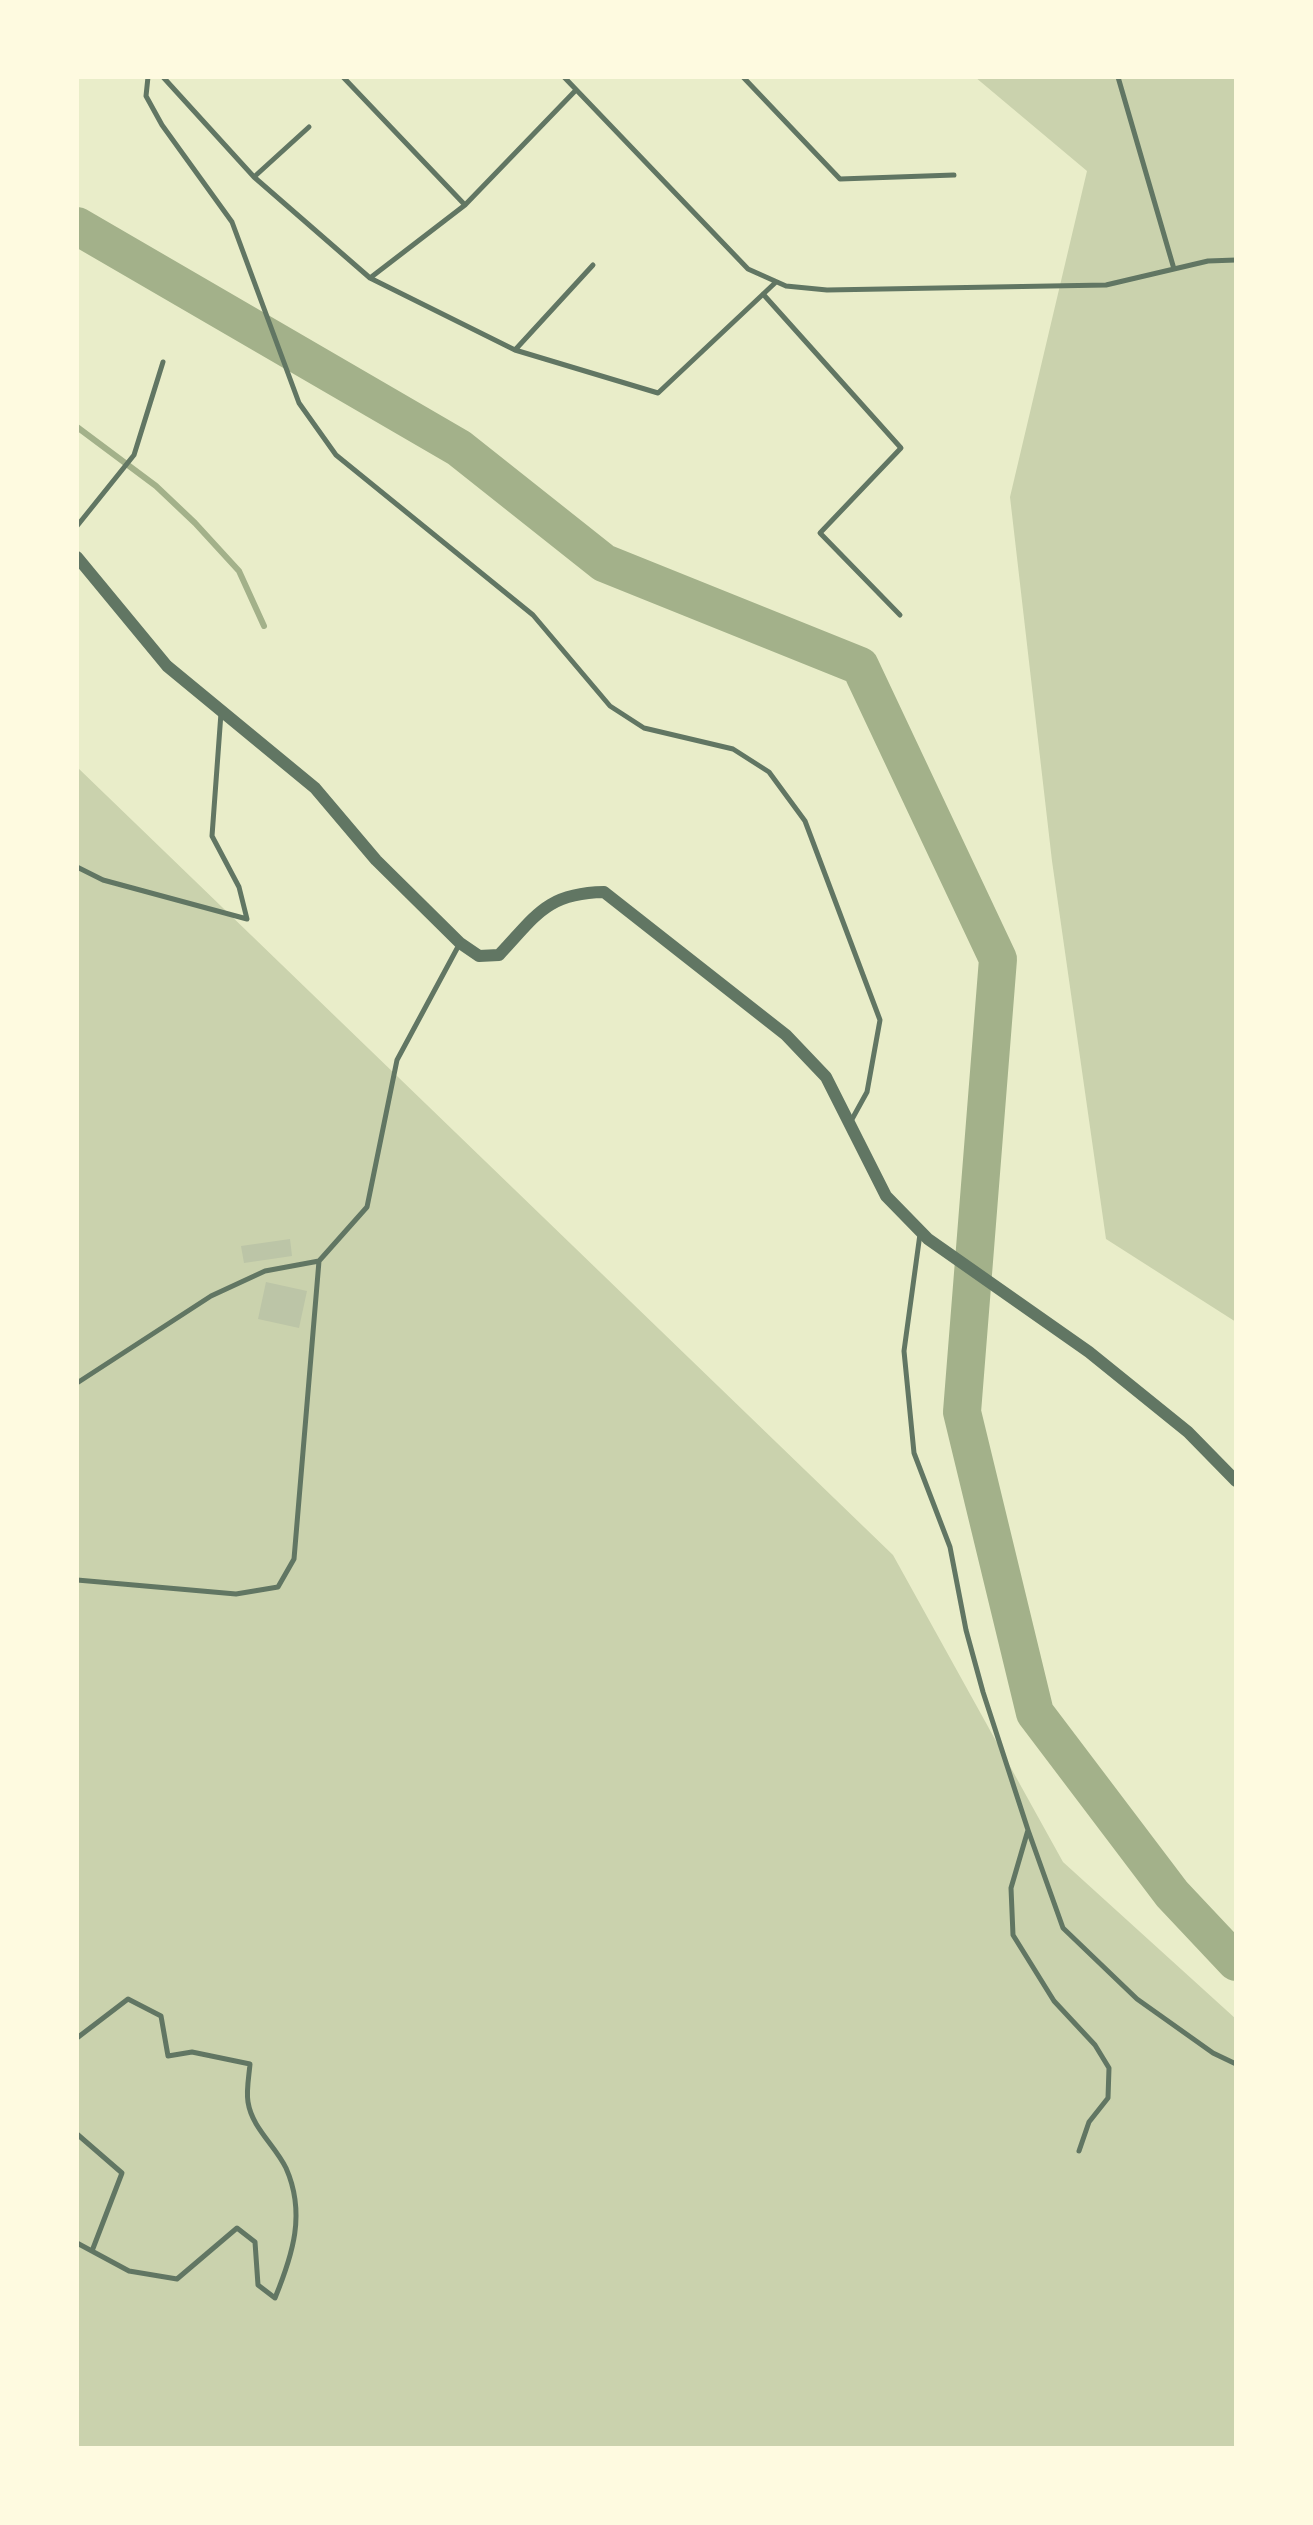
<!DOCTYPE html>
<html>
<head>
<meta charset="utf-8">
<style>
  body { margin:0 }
  #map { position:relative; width:1313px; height:2525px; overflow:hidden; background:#e9edc9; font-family:Commissioner,sans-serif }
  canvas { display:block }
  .frame { position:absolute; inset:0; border:79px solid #fefae0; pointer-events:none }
</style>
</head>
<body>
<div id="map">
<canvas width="1313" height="2525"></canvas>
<div class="frame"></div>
</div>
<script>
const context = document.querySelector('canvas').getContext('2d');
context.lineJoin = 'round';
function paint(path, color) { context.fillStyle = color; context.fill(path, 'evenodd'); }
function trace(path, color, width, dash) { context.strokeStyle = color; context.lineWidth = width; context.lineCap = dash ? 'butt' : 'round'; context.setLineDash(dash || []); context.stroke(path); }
const green = new Path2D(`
  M 975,77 L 1236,77 L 1236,1322 L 1106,1239 L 1052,861 L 1010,497 L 1087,171 Z
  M 77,767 L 893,1555 L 1063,1862 L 1236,2019 L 1236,2448 L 77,2448 Z`);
const stream = new Path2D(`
  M 77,427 L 156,486 L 195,523 L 239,571 L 264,626`);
const river = new Path2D(`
  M 77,226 L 459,448 L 604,563 L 860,666 L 998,959 L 962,1412 L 1035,1713 L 1172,1894 L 1236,1962`);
const building = new Path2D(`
  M 290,1239 L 292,1256 L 244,1263 L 241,1246 Z
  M 266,1282 L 307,1291 L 299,1328 L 258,1319 Z`);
const service = new Path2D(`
  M 148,77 L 146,96 L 162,125 L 232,222 L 299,403 L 336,455 L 533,615 L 610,706 L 644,728 L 733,749 L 769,772 L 805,821 L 880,1020 L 867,1092 L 851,1121
  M 163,77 L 254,177 L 370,278 L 515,350 L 658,393 L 776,282
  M 343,77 L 465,205
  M 564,77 L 748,269 L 786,286 L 827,290 L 1106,285 L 1208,261 L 1236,260
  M 743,77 L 840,179 L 954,175
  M 1118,77 L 1174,269
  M 254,177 L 309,127
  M 370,278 L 465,205 L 576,90
  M 763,294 L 901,448 L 820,533 L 900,615
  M 515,350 L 593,265
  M 77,526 L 134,455 L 163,362
  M 77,867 L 103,880 L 247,919 L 239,887 L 212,836 L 221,713
  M 920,1234 L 904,1351 L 914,1453 L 950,1547 L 966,1630 L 983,1692 L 1028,1830 L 1011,1888 L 1013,1935 L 1054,2001 L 1095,2045 L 1109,2068 L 1108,2098 L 1089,2122 L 1079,2151
  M 77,1383 L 211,1296 L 265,1271 L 319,1261
  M 77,1580 L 236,1594 L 278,1587 L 294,1559 L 319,1261 L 367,1207 L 397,1060 L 460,943
  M 1028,1830 L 1063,1928 L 1137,1999 L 1213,2053 L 1236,2064
  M 77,2038 L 128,1999 L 161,2016 L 168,2056 L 192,2052 L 250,2064 C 249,2076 246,2091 248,2102 C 252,2128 275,2145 286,2168 C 306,2213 293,2254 275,2298 L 258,2285 L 255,2242 L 237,2228 L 177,2279 L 129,2271 L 77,2243
  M 77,2134 L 122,2173 L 92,2251`);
const tertiary = new Path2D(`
  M 77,557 L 167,666 L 315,788 L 376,860 L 460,943 L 479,956 L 499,955 C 536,916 546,893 604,892 L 786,1035 L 826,1077 L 886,1196 L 928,1239 L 1089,1352 L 1188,1432 L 1236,1481`);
paint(green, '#cad2ad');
trace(stream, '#a3b18a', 6);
trace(river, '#a3b18a', 38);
paint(building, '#bcc5a7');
trace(service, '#617663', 5);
trace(tertiary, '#617663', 12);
</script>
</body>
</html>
